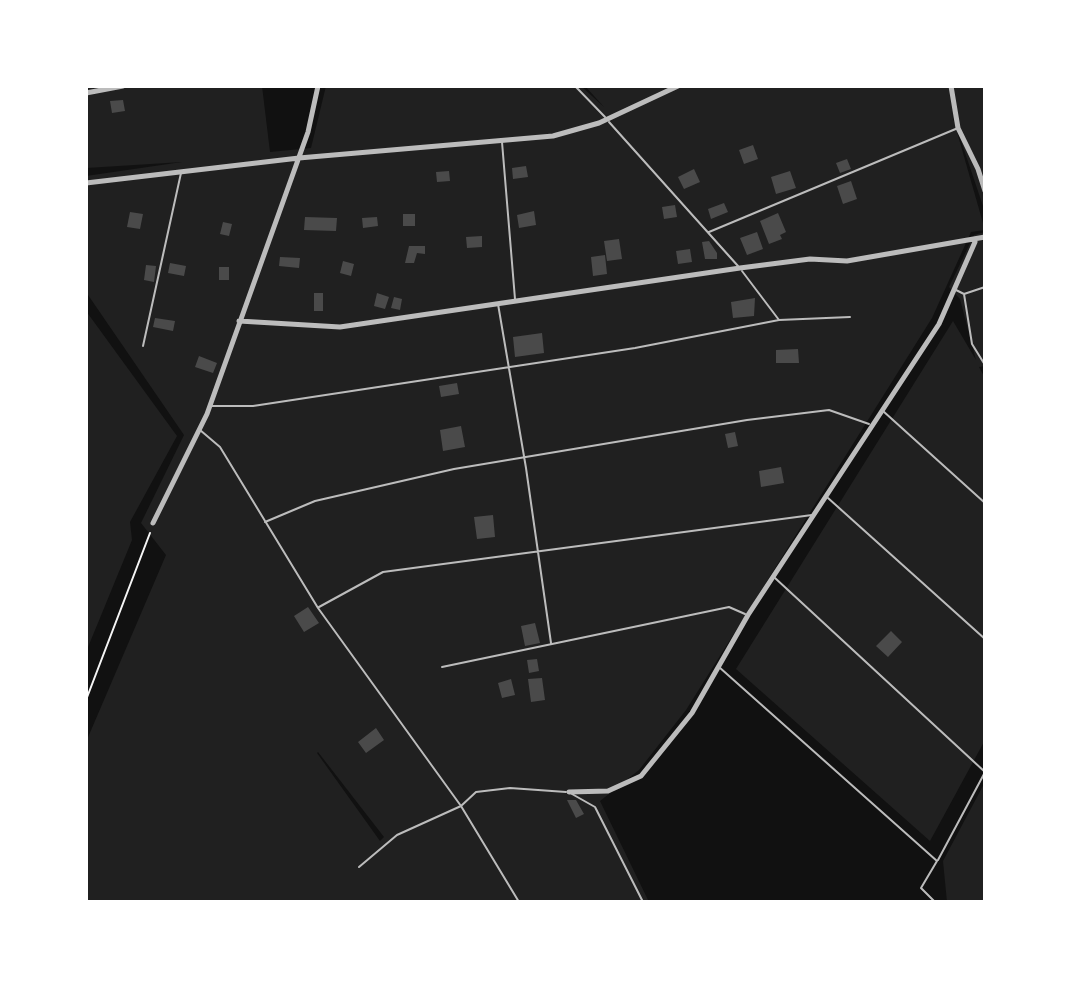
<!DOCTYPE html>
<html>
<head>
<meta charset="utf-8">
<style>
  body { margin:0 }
  #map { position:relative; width:1071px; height:988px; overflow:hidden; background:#111; font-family:"DM Sans",sans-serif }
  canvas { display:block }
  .frame { position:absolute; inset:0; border:88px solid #fff; pointer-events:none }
</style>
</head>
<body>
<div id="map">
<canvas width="1071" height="988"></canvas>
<div class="frame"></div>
</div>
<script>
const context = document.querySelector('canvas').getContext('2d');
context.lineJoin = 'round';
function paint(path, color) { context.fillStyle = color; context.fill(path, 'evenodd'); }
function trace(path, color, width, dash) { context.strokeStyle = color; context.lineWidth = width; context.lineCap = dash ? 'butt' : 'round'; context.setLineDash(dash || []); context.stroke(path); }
const green = new Path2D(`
  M 86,86 L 262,86 L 270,152 L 311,148 L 326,86 L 581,86 L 604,107 L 585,86 L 985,86 L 985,212 L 951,111 L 985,230 L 971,232 L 932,318 L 686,710 L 639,770 L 600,801 L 649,902 L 86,902 L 86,742 L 166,555 L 141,523 L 184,435 L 86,292 L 86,176 L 182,162 L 86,168 ZM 318,752 L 384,837 L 380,841 L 317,753 Z
  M 985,232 L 985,366 L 979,367 L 985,378 L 985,740 L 930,841 L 736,669 L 953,321 L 976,360 L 960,299 L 949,287 L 974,235 Z
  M 86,311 L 177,436 L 130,522 L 132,540 L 86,652 Z
  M 985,782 L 985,902 L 947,902 L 943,861 Z`);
const building = new Path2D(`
  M 123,100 L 125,111 L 112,113 L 110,101 Z
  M 753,145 L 758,159 L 744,164 L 739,150 Z
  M 847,159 L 851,169 L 840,173 L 836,163 Z
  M 526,166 L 528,177 L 513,179 L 512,168 Z
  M 694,169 L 700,182 L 684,189 L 678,177 Z
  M 449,171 L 450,181 L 437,182 L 436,172 Z
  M 790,171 L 796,188 L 776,194 L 771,177 Z
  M 851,181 L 857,199 L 843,204 L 837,186 Z
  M 724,203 L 728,212 L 711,219 L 708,209 Z
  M 675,205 L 677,217 L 664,219 L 662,207 Z
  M 534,211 L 536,225 L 519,228 L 517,215 Z
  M 130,212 L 143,214 L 140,229 L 127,227 Z
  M 778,213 L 786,232 L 780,235 L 782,239 L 769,244 L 760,221 Z
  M 403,214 L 415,214 L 415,226 L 403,226 Z
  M 305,217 L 337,218 L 336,231 L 304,230 Z
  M 377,217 L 378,226 L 363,228 L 362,218 Z
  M 223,222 L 232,224 L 229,236 L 220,234 Z
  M 757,232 L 763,249 L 747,255 L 740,238 Z
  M 482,236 L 482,247 L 467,248 L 466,237 Z
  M 619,239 L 622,259 L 607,261 L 604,241 Z
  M 709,241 L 717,253 L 717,259 L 705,259 L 702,242 Z
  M 409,246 L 425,246 L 425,254 L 417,253 L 414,263 L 405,263 Z
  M 690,249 L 692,262 L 678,264 L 676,251 Z
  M 605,255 L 607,274 L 593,276 L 591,257 Z
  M 280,257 L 300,258 L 299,268 L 279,266 Z
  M 343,261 L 354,264 L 351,276 L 340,273 Z
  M 170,263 L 186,266 L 184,276 L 168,273 Z
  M 146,265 L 156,266 L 154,282 L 144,280 Z
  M 219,267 L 229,267 L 229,280 L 219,280 Z
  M 314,293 L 323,293 L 323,311 L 314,311 Z
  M 377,293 L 389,297 L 385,309 L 374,306 Z
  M 394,297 L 402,299 L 400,310 L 391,308 Z
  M 755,298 L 754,316 L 733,318 L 731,302 Z
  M 155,318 L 175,321 L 173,331 L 153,327 Z
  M 542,333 L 544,353 L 515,357 L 513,337 Z
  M 798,349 L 799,363 L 776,363 L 776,350 Z
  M 199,356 L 217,363 L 213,373 L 195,367 Z
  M 457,383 L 459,394 L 441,397 L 439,386 Z
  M 461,426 L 465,447 L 443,451 L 440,430 Z
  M 735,432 L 738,446 L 728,448 L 725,434 Z
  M 781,467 L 784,483 L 761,487 L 759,471 Z
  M 493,515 L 495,537 L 477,539 L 474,517 Z
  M 308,607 L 319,623 L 304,632 L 294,616 Z
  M 535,623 L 540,643 L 525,646 L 521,626 Z
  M 891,631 L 902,642 L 888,657 L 876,646 Z
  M 537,659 L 539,671 L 529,673 L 527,660 Z
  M 542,678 L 545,700 L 531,702 L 528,679 Z
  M 511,679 L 515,695 L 502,698 L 498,683 Z
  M 376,728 L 384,740 L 366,753 L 358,742 Z
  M 567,800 L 576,800 L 584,814 L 576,818 Z`);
const path = new Path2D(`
  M 86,700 L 150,533`);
const service = new Path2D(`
  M 575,86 L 605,117
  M 609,122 L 738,266
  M 502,142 L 515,299
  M 709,232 L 958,128
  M 742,271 L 779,320
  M 954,289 L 964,294 L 985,287
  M 964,294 L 972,344 L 985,365
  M 498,304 L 526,468 L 551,643
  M 143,346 L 181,173
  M 210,406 L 253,406 L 635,348 L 779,320 L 850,317
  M 883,411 L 985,503
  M 200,430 L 220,447 L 318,608 L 461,806 L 519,902
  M 828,498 L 985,639
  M 265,522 L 315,501 L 454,469 L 747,420 L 829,410 L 869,424
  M 775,578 L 985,772
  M 319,607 L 383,572 L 812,515
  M 442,667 L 729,607 L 745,614
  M 719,667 L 937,861 L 921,888 L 935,902
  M 572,794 L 595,807 L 643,902
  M 938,860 L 984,774
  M 359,867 L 397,835 L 461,806 L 476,792 L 510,788 L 566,792`);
const minor = new Path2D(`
  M 951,86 L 958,128 L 978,169 L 985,191
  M 86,93 L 123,86
  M 86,183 L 299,158 L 553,136 L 599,123 L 678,86
  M 239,321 L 340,327 L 740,268 L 810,259 L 847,261 L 985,237
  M 153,523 L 207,414 L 308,132 L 318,86
  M 569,792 L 608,791 L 641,776 L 692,713 L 748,615 L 939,324 L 975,242`);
paint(green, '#202020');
paint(building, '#4a4a4a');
trace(path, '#f5f5f5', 2);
trace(service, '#bcbcbc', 2);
trace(minor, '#bcbcbc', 5);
</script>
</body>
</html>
